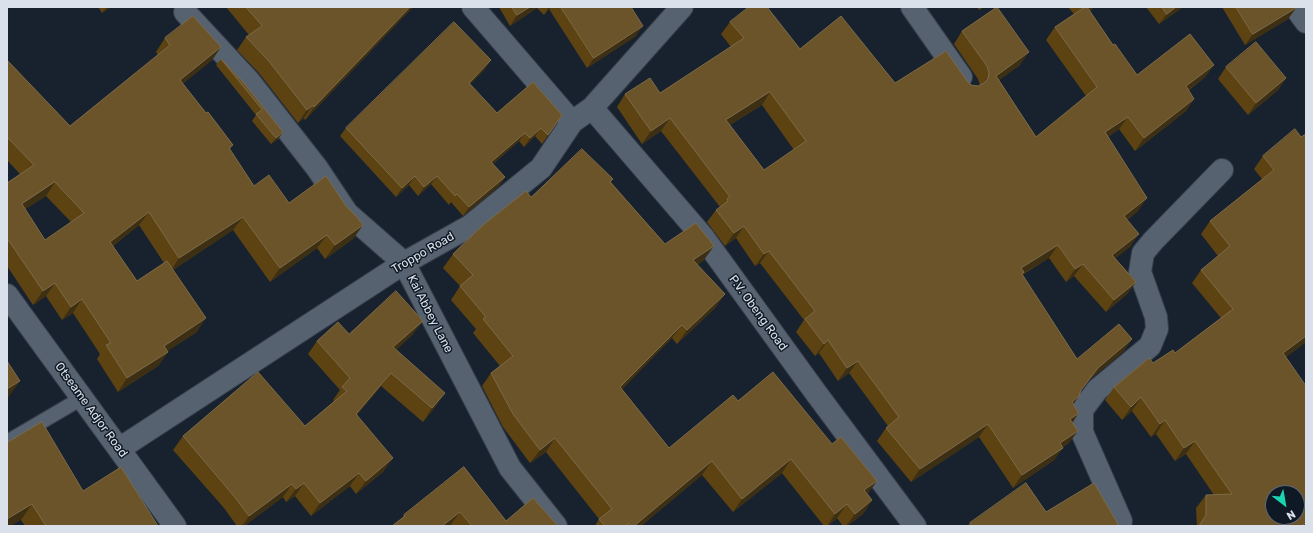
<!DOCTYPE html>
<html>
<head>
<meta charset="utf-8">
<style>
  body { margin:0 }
  #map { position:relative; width:1313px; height:533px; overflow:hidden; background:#18222f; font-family:Rubik,sans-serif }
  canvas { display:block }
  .frame { position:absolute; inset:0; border:8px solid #dae1ea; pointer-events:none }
  .north { position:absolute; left:1265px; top:485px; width:40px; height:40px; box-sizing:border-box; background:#0f1925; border:1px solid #606974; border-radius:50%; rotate:149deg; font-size:11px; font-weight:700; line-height:16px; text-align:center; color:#dae1ea }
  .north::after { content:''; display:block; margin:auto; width:14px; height:18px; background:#1ad5b2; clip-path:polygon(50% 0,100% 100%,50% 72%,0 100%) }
</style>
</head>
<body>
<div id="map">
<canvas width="1313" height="533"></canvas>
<div class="frame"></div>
<div class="north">N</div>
</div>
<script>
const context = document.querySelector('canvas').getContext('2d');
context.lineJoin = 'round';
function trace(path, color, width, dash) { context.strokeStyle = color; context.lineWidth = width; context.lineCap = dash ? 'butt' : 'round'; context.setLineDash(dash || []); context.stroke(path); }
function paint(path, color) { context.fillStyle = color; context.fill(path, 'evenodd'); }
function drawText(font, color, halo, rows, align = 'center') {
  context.font = font + ' Rubik,sans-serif'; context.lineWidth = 3; context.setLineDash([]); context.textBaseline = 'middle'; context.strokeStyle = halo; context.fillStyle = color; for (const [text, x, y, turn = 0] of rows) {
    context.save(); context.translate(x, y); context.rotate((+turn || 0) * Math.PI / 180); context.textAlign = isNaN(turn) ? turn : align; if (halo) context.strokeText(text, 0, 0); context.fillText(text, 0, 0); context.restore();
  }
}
const lane = new Path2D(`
  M 7,442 L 82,398`);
const street = new Path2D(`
  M 473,7 L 572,122
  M 912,7 L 961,77
  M 1295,7 L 1306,22
  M 185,12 L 249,81 L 317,168 L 347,213 L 404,263 L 510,468 L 556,526
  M 592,108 L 703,237 L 816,393 L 915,526
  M 7,295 L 175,526
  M 119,449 L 404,263 L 470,226 L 541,168 L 572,122 L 592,108 L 682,7
  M 1120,526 L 1121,521 L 1082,432 L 1082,410 L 1097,390 L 1150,346 L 1157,329 L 1156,317 L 1140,272 L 1143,253 L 1153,241 L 1222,170`);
const wall = new Path2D(`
  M 98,7 L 111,7 L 102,13 Z
  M 226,7 L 413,7 L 305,120 L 304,118 L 298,123 L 259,73 L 237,50 L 246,37 L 249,35 Z
  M 499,7 L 631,7 L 636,36 L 587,68 L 549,9 L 544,15 L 537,8 L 510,26 Z
  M 977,7 L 984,7 L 979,10 Z
  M 1068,7 L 1094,7 L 1090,11 L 1113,45 L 1137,75 L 1214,65 L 1205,77 L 1189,90 L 1194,99 L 1186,111 L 1135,151 L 1119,129 L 1108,137 L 1138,211 L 1127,220 L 1130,247 L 1115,258 L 1136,282 L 1127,294 L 1106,312 L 1074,276 L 1066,282 L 1049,258 L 1022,275 L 1077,359 L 1132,339 L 1123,352 L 1089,380 L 1080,392 L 1079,396 L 1073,404 L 1073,422 L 1069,443 L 1063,447 L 1054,460 L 1013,488 L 979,437 L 911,482 L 877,441 L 886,428 L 888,426 L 849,373 L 838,381 L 819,353 L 815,356 L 796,332 L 804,320 L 760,263 L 755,266 L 736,238 L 725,246 L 707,222 L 716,210 L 720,207 L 661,131 L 642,144 L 617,107 L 625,94 L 660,93 L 731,47 L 721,34 L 730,22 L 800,49 L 895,83 L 967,81 L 971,85 L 978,86 L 980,85 L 978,79 L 954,44 L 962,31 L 1020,65 L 999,80 L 1036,137 L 1086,96 L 1046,40 L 1055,27 L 1074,14 ZM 762,105 L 794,150 L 764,170 L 730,125 Z
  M 1146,7 L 1183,7 L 1159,24 Z
  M 1222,7 L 1295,7 L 1296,8 L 1288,19 L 1245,45 Z
  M 165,38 L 221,47 L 212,60 L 182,84 L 206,113 L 233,145 L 230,149 L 254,186 L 289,203 L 346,206 L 363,225 L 353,239 L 325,259 L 317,248 L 270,282 L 233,230 L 173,270 L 197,332 L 167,351 L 168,352 L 158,366 L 118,392 L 97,359 L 100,354 L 73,313 L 62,320 L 46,296 L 33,305 L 7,266 L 7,183 L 20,174 L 7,160 L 7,60 L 70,126 L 158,55 L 156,52 ZM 46,196 L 71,222 L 45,240 L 25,209 ZM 139,225 L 164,263 L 137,281 L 113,246 Z
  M 221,59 L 283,132 L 278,139 L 271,144 L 252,121 L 256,115 L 216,65 Z
  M 1226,67 L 1286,78 L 1278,90 L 1248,115 L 1218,79 Z
  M 485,69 L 470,84 L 497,113 L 562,115 L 542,144 L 535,136 L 524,147 L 519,141 L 493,164 L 505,177 L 499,186 L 463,216 L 451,202 L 449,205 L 431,184 L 418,196 L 409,185 L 396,197 L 340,136 L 346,128 Z
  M 1306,134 L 1306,342 L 1286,357 L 1306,526 L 1197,526 L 1196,508 L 1206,495 L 1214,495 L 1186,454 L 1175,461 L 1156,434 L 1151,437 L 1132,411 L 1122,420 L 1105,400 L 1115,386 L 1153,363 L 1175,353 L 1221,318 L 1192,283 L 1201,270 L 1218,256 L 1201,234 L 1210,221 L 1262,179 L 1254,169 L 1263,156 Z
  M 611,182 L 665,244 L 704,260 L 697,265 L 725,294 L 715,308 L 677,344 L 672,338 L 622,389 L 669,448 L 738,401 L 867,494 L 872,500 L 863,514 L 847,526 L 843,526 L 837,518 L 828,526 L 824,526 L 782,473 L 733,512 L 702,475 L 641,526 L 595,526 L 599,519 L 546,452 L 530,463 L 503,427 L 482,386 L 491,373 L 500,366 L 473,333 L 476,329 L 451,300 L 460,286 L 443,268 L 453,254 L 531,197 Z
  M 349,334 L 413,334 L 396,350 L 436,406 L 423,422 L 381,386 L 357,415 L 384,471 L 356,494 L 350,486 L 311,516 L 295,496 L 286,502 L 283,497 L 244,526 L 237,526 L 224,508 L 173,450 L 183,436 L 305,426 L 334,401 L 333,400 L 340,390 L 308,354 L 317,341 Z
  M 7,443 L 83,491 L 158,526 L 25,526 L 21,520 Z
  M 464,467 L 506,521 L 558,526 L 392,526 L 402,518 L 404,515 Z
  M 1046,512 L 1117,526 L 967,526 L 970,523 Z`);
const shadedWall = new Path2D(`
  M 107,7 L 111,7 L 102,13 Z
  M 410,7 L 413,7 L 305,120 L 314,107 Z
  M 530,7 L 538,7 L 537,8 L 510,26 L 517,15 Z
  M 549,7 L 551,7 L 544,15 Z
  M 1089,7 L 1094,7 L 1079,20 Z
  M 1176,7 L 1183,7 L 1159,24 L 1167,14 Z
  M 1296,8 L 1288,19 L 1245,45 L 1253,34 Z
  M 643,26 L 636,36 L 587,68 L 594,58 Z
  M 221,47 L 212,60 L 170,94 L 180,80 Z
  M 1029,52 L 1020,65 L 987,88 L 996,76 Z
  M 491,60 L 485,69 L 462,91 L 469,83 Z
  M 1214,65 L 1205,77 L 1177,98 L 1186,86 Z
  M 1286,78 L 1278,90 L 1248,115 L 1256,103 Z
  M 770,92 L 762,105 L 717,133 L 726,120 Z
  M 1194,99 L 1186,111 L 1135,151 L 1144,138 Z
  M 313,105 L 304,118 L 298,123 L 307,110 Z
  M 1128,117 L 1119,129 L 1097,145 L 1105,132 Z
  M 670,118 L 661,131 L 642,144 L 651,131 Z
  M 541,128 L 535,136 L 524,147 L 530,138 Z
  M 283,132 L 278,139 L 271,144 L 276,138 Z
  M 525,133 L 519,141 L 485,171 L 491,162 Z
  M 415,176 L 409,185 L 396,197 L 402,188 Z
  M 437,176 L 431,184 L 418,196 L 424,187 Z
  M 505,177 L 499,186 L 463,216 L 469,207 Z
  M 55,182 L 46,196 L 12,218 L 22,204 Z
  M 1147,198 L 1138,211 L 1115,229 L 1124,216 Z
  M 149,212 L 139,225 L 100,256 L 110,242 Z
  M 243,217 L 233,230 L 170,272 L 179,258 Z
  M 363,225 L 353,239 L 325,259 L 335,245 Z
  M 744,226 L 736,238 L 725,246 L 734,233 Z
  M 1139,234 L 1130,247 L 1103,268 L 1112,255 Z
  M 327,235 L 317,248 L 270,282 L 280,268 Z
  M 1058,245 L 1049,258 L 1022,274 L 1015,285 L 1021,268 Z
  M 714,246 L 704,260 L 684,274 L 693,260 Z
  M 769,251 L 760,263 L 755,266 L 764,254 Z
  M 1083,264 L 1074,276 L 1066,282 L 1075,269 Z
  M 1136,282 L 1127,294 L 1106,312 L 1114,300 Z
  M 55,283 L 46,296 L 33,305 L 43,291 Z
  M 725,294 L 715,308 L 677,344 L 687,330 Z
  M 82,299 L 73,313 L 62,320 L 71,307 Z
  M 206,318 L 197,332 L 154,360 L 164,346 Z
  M 423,321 L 413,334 L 384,361 L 393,347 Z
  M 682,325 L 672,338 L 611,401 L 620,387 Z
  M 1306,336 L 1306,342 L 1274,366 L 1283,353 Z
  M 1132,339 L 1123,352 L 1089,380 L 1074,400 L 1079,396 L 1070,409 L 1072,402 L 1098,368 Z
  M 828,340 L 819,353 L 815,356 L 824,344 Z
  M 168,352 L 158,366 L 118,392 L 127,378 Z
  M 858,361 L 849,373 L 838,381 L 847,368 Z
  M 391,373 L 381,386 L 347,427 L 356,414 Z
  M 20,381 L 7,399 L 7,389 Z
  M 445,393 L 436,406 L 423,422 L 432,408 Z
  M 1141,397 L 1132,411 L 1122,420 L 1131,407 Z
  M 1078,414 L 1070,427 L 1070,419 Z
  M 1165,420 L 1156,434 L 1151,437 L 1160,424 Z
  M 988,424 L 979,437 L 911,482 L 920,469 Z
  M 1078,431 L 1069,443 L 1051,455 L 1060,443 Z
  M 555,438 L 546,452 L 530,463 L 540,450 Z
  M 1195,441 L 1186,454 L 1175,461 L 1184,448 Z
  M 1063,448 L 1054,460 L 1013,488 L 1022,475 Z
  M 393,458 L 384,471 L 356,494 L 366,481 Z
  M 791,459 L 782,473 L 733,512 L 742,499 Z
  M 712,461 L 702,475 L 641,526 L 634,526 Z
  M 359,473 L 350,486 L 311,516 L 320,503 Z
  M 877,481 L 867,495 L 864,490 Z
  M 304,483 L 295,496 L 286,502 L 296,489 Z
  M 292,484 L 283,497 L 244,526 L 242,526 L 249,516 Z
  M 872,500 L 863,514 L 847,526 L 846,526 L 855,514 Z
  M 32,504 L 21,520 L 11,526 L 7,526 L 7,519 Z
  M 847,504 L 837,518 L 828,526 L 827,526 L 835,514 Z
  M 460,512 L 450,526 L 442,526 Z
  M 1306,523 L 1306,526 L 1301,526 Z`);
const building = new Path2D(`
  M 246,7 L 410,7 L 314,107 L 313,105 L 307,110 L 268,60 L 246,37 L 262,26 Z
  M 512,7 L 530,7 L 517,15 Z
  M 561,7 L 631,7 L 643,26 L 594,58 Z
  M 749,7 L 767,7 L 800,49 L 841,16 L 895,83 L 946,51 L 967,81 L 971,85 L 978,86 L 984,83 L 988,79 L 989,73 L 987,66 L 962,31 L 997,7 L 1029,52 L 996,76 L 1036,137 L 1097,87 L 1055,27 L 1085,7 L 1087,7 L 1113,45 L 1115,44 L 1137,75 L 1190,34 L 1214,65 L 1186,86 L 1194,99 L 1144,138 L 1128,117 L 1105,132 L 1147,198 L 1124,216 L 1139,234 L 1112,255 L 1136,282 L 1114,300 L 1083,264 L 1075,269 L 1058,245 L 1021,268 L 1024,272 L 1022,274 L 1077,359 L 1119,324 L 1132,339 L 1098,368 L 1081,390 L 1079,396 L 1072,402 L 1078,412 L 1078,414 L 1070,419 L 1078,431 L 1060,443 L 1063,448 L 1022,475 L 988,424 L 920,469 L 886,428 L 899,417 L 858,361 L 847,368 L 828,340 L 824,344 L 805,319 L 815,311 L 769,251 L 764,254 L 744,226 L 734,233 L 716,210 L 728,201 L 727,199 L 730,197 L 670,118 L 651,131 L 625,94 L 650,78 L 660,93 L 744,38 L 730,22 ZM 770,92 L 806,141 L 764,170 L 726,120 Z
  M 1162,7 L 1176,7 L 1167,14 Z
  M 1236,7 L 1295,7 L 1296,8 L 1253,34 Z
  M 193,16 L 221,47 L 180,80 L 206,113 L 208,112 L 233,145 L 229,148 L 254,186 L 269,175 L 289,203 L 326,176 L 346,206 L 355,215 L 363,225 L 335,245 L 327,235 L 280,268 L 243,217 L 179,258 L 149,212 L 110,242 L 137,281 L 167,261 L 206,318 L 164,346 L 168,352 L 127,378 L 106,345 L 111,343 L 82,299 L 71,307 L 55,283 L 43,291 L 7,238 L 7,183 L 34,165 L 7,137 L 7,60 L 70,126 L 170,45 L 165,38 ZM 55,182 L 84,213 L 45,240 L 22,204 Z
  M 454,22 L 491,60 L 469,83 L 497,113 L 533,82 L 562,115 L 548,135 L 541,128 L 530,138 L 525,133 L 491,162 L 505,177 L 469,207 L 457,194 L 455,196 L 437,176 L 424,187 L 415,176 L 402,188 L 346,128 Z
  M 1256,42 L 1286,78 L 1256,103 L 1226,67 Z
  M 221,59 L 244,83 L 283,132 L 276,138 L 256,114 L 262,110 Z
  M 1295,129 L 1301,137 L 1306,134 L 1306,336 L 1283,353 L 1306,386 L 1306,523 L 1301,526 L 1199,526 L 1206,515 L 1206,495 L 1232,494 L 1195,441 L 1184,448 L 1165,420 L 1160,424 L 1141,397 L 1131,407 L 1114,387 L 1149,358 L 1153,363 L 1173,350 L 1175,353 L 1233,309 L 1201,270 L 1230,246 L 1210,221 L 1274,170 L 1263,156 ZM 1273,493 L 1297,493 L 1297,517 L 1273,517 Z
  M 582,149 L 613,179 L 610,182 L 665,244 L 696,223 L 714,246 L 693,260 L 725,294 L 687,330 L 682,325 L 620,387 L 669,448 L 733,395 L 738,401 L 773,372 L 832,444 L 841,437 L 877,481 L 864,490 L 872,500 L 855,514 L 847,504 L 835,514 L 791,459 L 742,499 L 712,461 L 634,526 L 631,526 L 629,523 L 625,526 L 605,526 L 599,519 L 612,509 L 555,438 L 540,450 L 513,414 L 491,373 L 513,356 L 483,319 L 486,317 L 460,286 L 473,275 L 453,254 L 483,225 L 526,191 L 531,197 Z
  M 396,291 L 423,321 L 393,347 L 445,393 L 432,408 L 391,373 L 356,414 L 393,458 L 366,481 L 359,473 L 320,503 L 304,483 L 296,489 L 292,484 L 249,516 L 233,495 L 183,436 L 258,372 L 305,426 L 347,391 L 342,387 L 350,378 L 317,341 L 338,322 L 349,334 Z
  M 7,361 L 20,381 L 7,389 Z
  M 42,422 L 83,491 L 121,467 L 158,526 L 46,526 L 32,504 L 7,519 L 7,443 Z
  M 464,467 L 506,521 L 533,498 L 558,526 L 472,526 L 460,512 L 442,526 L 392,526 L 405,516 L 404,515 Z
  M 1026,483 L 1046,512 L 1094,483 L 1118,524 L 1116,526 L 972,526 L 970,523 Z`);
const streetNames = [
  ["Troppo Road",423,253,-30],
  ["P.V. Obeng Road",758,313,54],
  ["Kai Abbey Lane",430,314,63],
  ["Otseame Adjor Road",91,410,54]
];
trace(lane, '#373e4a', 16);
trace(street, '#373e4a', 24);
trace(lane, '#576271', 14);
trace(street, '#576271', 22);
paint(wall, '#5d4312');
paint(shadedWall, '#3c2f14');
paint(building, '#6b5429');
trace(building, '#7c6a48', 1);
drawText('12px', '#dae1ea', '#0f1925', streetNames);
</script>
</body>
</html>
